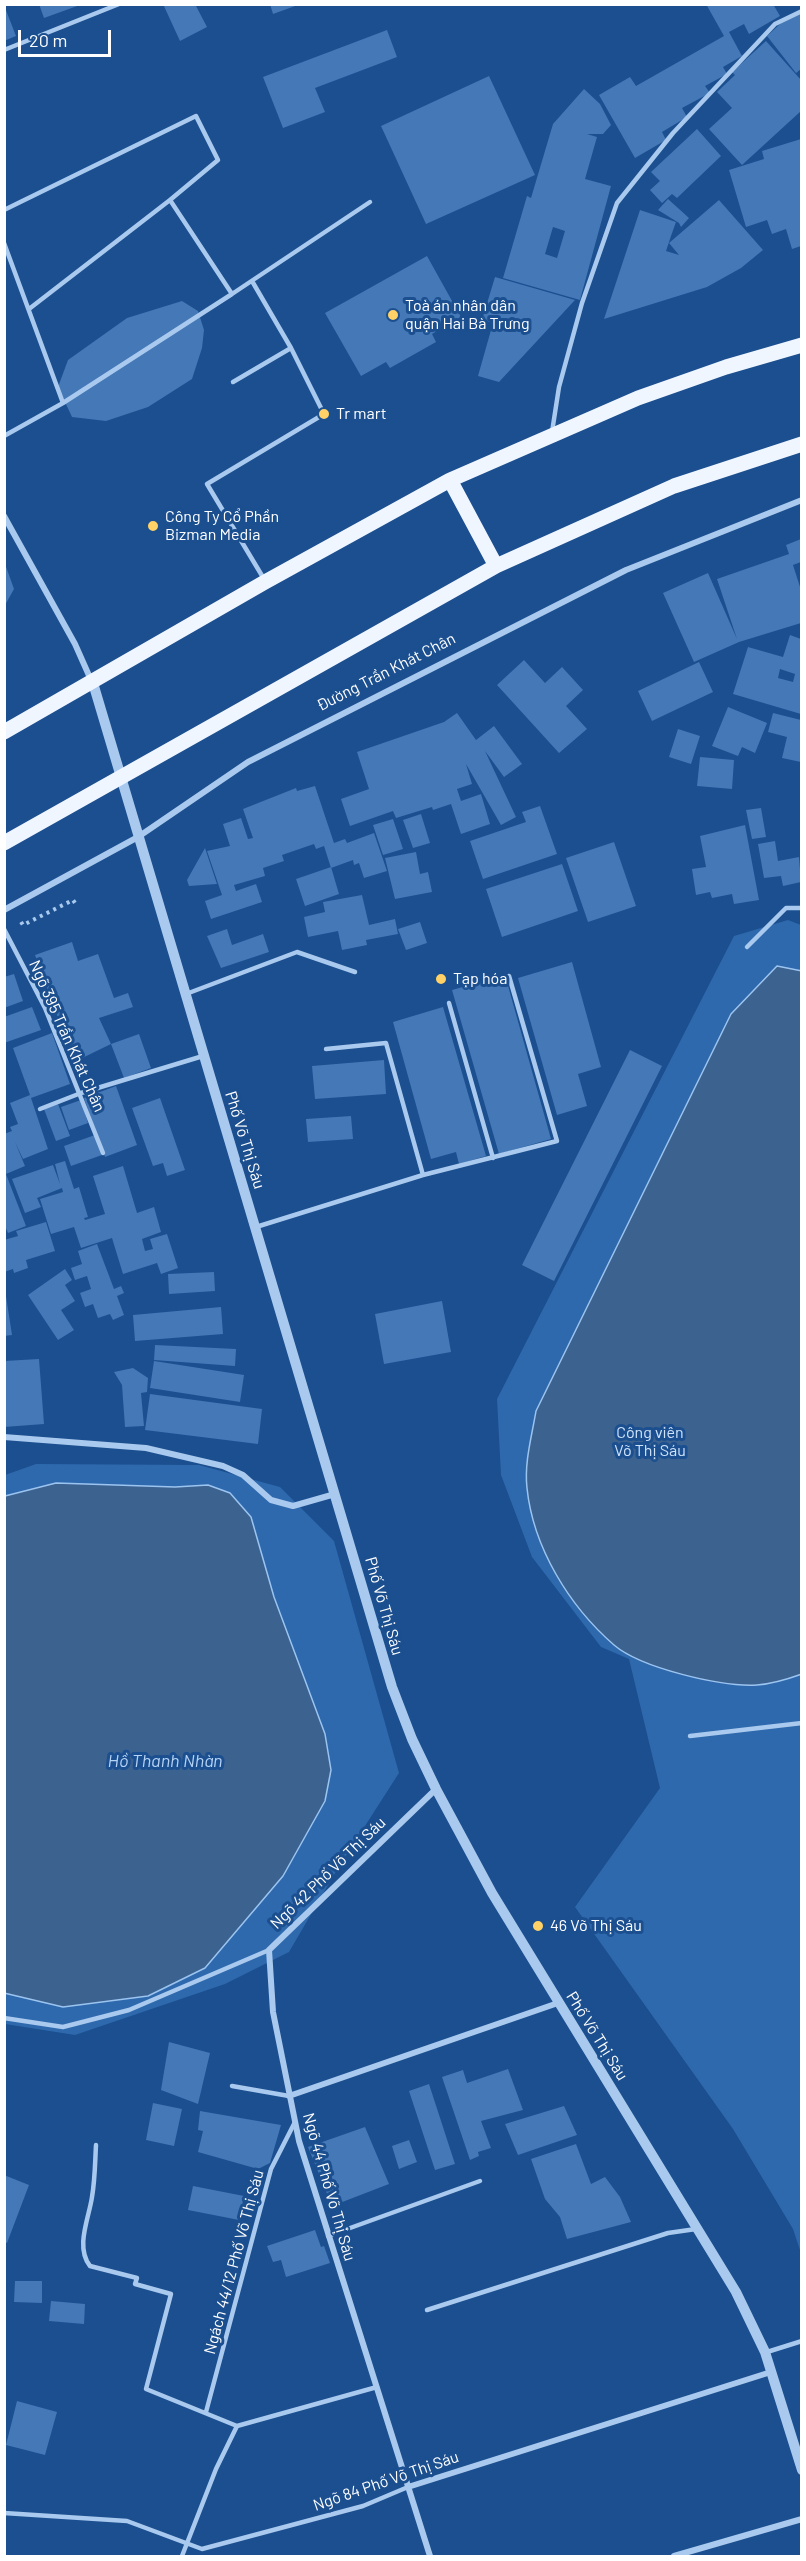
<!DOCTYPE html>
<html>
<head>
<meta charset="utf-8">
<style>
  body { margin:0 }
  #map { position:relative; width:806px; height:2561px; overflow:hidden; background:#1b4f8f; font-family:Barlow,sans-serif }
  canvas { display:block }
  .frame { position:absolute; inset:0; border:6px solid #fff; pointer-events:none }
  .scale { position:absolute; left:18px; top:30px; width:93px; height:27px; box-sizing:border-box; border:3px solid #fff; border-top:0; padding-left:8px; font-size:18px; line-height:21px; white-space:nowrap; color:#fff; -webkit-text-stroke:4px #1b4f8f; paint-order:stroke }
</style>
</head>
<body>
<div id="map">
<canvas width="806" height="2561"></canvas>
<div class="frame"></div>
<div class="scale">20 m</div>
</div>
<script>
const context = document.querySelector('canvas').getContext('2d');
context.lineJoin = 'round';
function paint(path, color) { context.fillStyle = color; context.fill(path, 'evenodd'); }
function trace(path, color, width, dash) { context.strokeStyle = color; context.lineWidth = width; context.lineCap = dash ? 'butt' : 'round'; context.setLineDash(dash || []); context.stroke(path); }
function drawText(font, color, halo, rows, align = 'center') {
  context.font = font + ' Barlow,sans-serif'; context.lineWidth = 6; context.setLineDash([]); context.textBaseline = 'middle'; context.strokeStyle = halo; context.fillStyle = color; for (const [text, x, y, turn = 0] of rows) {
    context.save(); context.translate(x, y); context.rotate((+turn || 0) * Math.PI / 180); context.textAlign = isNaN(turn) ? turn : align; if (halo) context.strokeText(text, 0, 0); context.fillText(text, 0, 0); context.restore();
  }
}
const green = new Path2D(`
  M 788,920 L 801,925 L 801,2253 L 793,2229 L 733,2129 L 575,1907 L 660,1788 L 629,1659 L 601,1647 L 532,1557 L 501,1475 L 497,1399 L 734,936 Z
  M 36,1464 L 199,1465 L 280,1487 L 334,1541 L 399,1773 L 338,1868 L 289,1952 L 225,1984 L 75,2035 L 5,2024 L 5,1475 Z`);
const water = new Path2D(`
  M 777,966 L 802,971 L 802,1674 C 788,1679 772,1684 757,1685 C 721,1687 641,1668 614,1645 C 569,1606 533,1547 527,1488 C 524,1463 532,1435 536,1411 L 731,1014 Z
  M 56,1483 L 175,1487 L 208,1485 L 230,1493 L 251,1517 L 274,1597 L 325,1734 L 331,1770 L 325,1801 L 283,1876 L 205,1968 L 148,1996 L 63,2007 L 4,1993 L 5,1496 Z`);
const building = new Path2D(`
  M 39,4 L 80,4 L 80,5 L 44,18 Z
  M 163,4 L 195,4 L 207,27 L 180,41 Z
  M 270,4 L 298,4 L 298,5 L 273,14 Z
  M 706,4 L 773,4 L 780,16 L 749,34 L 744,24 L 729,32 L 742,56 L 723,67 L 727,74 L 705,86 L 710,93 L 682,108 L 687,117 L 662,132 L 666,140 L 635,158 L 599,95 L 630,77 L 636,86 L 724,36 Z
  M 4,5 L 16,36 L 4,41 Z
  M 801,13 L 801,69 L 796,73 L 767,36 L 780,24 Z
  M 387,30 L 397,57 L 315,88 L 325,112 L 283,128 L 263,77 Z
  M 766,41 L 801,80 L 801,111 L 742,165 L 709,129 L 732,108 L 717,92 L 735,75 L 732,72 Z
  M 489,76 L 535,175 L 426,224 L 381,126 Z
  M 584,89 L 600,104 L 611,125 L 603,134 L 587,134 L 597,137 L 585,179 L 611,186 L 580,300 L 503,278 L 527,196 L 531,198 L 553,124 ZM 553,227 L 565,231 L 557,258 L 545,254 Z
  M 697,129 L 721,156 L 677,198 L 672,194 L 662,203 L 650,190 L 660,181 L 651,172 Z
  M 801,139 L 801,246 L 792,249 L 786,229 L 772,234 L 767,220 L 746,227 L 729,170 L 764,159 L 762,151 Z
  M 668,199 L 689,218 L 681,227 L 679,223 L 658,210 Z
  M 719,200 L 763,250 L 741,268 L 707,287 L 604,319 L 640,210 L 676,222 L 671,236 L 666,251 L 679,255 L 669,243 Z
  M 427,256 L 461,317 L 432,334 L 436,342 L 390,368 L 386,362 L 361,376 L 325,313 Z
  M 495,277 L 575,300 L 499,382 L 478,376 L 493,323 L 482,320 Z
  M 182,301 L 198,311 L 204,330 L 202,348 L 192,379 L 148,407 L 106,421 L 72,417 L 58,387 L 68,360 L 127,318 Z
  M 801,539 L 801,562 L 793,565 L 801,590 L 801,623 L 739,642 L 694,662 L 663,593 L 708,573 L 737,639 L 717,579 L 789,554 L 786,545 Z
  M 4,561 L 14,589 L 4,607 Z
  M 790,635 L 801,639 L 801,714 L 733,694 L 748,647 L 783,657 ZM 780,669 L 795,674 L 793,682 L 778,678 Z
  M 524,660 L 545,683 L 562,667 L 583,690 L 566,706 L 587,729 L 559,753 L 497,685 Z
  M 699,662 L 713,692 L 652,721 L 638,691 Z
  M 728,707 L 767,723 L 755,753 L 742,747 L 738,756 L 712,746 Z
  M 457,713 L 476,740 L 494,726 L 522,764 L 504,777 L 485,751 L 516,817 L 501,825 L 466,764 L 472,784 L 457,789 L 461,801 L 481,794 L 490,824 L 461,834 L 451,804 L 433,810 L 432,807 L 396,818 L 393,811 L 350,826 L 341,799 L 369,789 L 357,752 L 444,722 Z
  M 773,713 L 801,720 L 801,762 L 782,758 L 787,737 L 768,732 Z
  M 678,729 L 700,736 L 691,764 L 669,757 Z
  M 700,757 L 734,760 L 732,789 L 697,786 Z
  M 315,786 L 334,843 L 345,839 L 347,843 L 374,833 L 387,871 L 364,878 L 359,863 L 354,865 L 353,860 L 331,868 L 324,846 L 316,849 L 314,844 L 282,855 L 284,861 L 263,868 L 265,876 L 234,885 L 236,891 L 256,884 L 262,902 L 211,919 L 205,901 L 222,895 L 207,851 L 230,846 L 223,824 L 241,818 L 248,839 L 253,838 L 243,809 L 296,788 L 297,791 Z
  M 540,806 L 557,854 L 483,879 L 470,841 L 526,822 L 522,812 Z
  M 761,808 L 766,837 L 752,839 L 746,810 Z
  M 421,814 L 430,843 L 413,848 L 403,820 Z
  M 393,819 L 403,849 L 383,855 L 373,825 Z
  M 745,825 L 759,900 L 734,904 L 732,894 L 712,898 L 710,892 L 696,895 L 692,869 L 706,867 L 700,836 Z
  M 775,841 L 778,861 L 799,857 L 801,882 L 783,886 L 781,876 L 764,878 L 758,844 Z
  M 614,842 L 636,906 L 588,922 L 566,858 Z
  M 205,848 L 217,884 L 189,886 L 187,880 Z
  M 416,852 L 420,874 L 428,872 L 432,892 L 395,899 L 385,858 Z
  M 562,864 L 578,911 L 502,937 L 486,889 Z
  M 331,867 L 339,894 L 305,906 L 296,879 Z
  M 362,895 L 369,925 L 395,919 L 398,934 L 366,940 L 367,945 L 342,950 L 338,931 L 308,937 L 304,917 L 325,912 L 323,902 Z
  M 420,922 L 427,943 L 406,950 L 398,929 Z
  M 227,929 L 232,945 L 263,934 L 269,952 L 221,968 L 207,936 Z
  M 72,942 L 78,961 L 98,954 L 114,998 L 128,993 L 133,1007 L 99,1018 L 111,1044 L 74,1062 L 35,955 Z
  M 572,962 L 601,1067 L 578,1074 L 587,1106 L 557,1115 L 518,978 Z
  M 14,974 L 23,1001 L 4,1008 L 4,977 Z
  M 505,975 L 551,1139 L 499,1154 L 452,990 Z
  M 32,1007 L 41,1030 L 4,1043 L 4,1017 Z
  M 443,1007 L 486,1156 L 459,1164 L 456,1152 L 431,1159 L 393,1022 Z
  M 52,1033 L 70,1084 L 31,1098 L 48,1149 L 23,1159 L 15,1142 L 25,1166 L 6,1174 L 26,1226 L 8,1233 L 4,1224 L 4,1134 L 12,1131 L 10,1127 L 18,1124 L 10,1103 L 30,1095 L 13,1048 Z
  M 139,1034 L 151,1068 L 124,1078 L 111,1044 Z
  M 630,1050 L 662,1066 L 554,1281 L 522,1265 Z
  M 384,1060 L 386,1094 L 315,1099 L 312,1066 Z
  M 116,1086 L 137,1145 L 105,1157 L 84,1098 Z
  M 160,1098 L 185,1170 L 167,1176 L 163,1163 L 153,1166 L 132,1108 Z
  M 81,1100 L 88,1123 L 69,1130 L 61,1107 Z
  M 58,1104 L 70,1136 L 56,1141 L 44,1109 Z
  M 351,1116 L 353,1139 L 308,1142 L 306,1119 Z
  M 95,1135 L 102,1155 L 71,1166 L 64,1146 Z
  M 65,1161 L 74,1189 L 79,1187 L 88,1217 L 84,1218 L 85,1220 L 105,1214 L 93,1176 L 123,1166 L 137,1213 L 154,1207 L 161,1232 L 142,1239 L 145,1251 L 153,1249 L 150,1239 L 167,1234 L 178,1268 L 161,1274 L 157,1263 L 123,1274 L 112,1238 L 81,1248 L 74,1227 L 51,1234 L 40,1199 L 63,1192 L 62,1188 L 37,1198 L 41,1207 L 25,1213 L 12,1179 L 53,1165 L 60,1184 L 55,1164 Z
  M 46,1222 L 55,1251 L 26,1260 L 28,1268 L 14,1273 L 13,1269 L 4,1272 L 4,1240 L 18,1236 L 16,1231 Z
  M 97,1244 L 114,1289 L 121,1286 L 124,1293 L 117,1296 L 124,1315 L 113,1320 L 110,1314 L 98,1318 L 93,1304 L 85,1307 L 80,1293 L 91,1289 L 87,1276 L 75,1280 L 71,1268 L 82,1264 L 78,1251 Z
  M 65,1269 L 72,1280 L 65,1285 L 75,1301 L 61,1310 L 74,1330 L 58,1340 L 28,1295 Z
  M 214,1272 L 215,1291 L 169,1294 L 168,1274 Z
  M 4,1283 L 12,1335 L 4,1336 Z
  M 442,1301 L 451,1352 L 384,1364 L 375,1314 Z
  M 221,1307 L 223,1334 L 135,1341 L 133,1315 Z
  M 155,1345 L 236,1349 L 235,1366 L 154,1360 Z
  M 39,1359 L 44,1424 L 4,1427 L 4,1361 Z
  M 154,1361 L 244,1375 L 240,1402 L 150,1388 Z
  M 133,1368 L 148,1378 L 147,1392 L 141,1393 L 144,1426 L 125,1427 L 122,1385 L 114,1372 Z
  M 150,1394 L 262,1409 L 258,1444 L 145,1430 Z
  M 169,2042 L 210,2053 L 198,2104 L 161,2090 Z
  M 508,2069 L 523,2110 L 481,2121 L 491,2148 L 478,2152 L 479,2156 L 470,2160 L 442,2077 L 463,2070 L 467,2083 Z
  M 429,2084 L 455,2164 L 435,2170 L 409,2091 Z
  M 153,2103 L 182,2109 L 174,2146 L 146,2140 Z
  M 564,2106 L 577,2135 L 518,2155 L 505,2124 Z
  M 200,2111 L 281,2125 L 270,2163 L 258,2169 L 198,2152 L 203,2131 L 198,2130 Z
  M 365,2127 L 389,2184 L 332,2206 L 308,2147 Z
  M 409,2140 L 417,2162 L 399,2169 L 392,2146 Z
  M 576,2144 L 591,2184 L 605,2177 L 620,2197 L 631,2222 L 567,2239 L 560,2217 L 545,2199 L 531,2159 Z
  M 4,2175 L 29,2185 L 7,2243 L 4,2242 Z
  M 193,2186 L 244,2196 L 239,2220 L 188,2210 Z
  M 315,2230 L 321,2247 L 324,2246 L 330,2263 L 286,2277 L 281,2260 L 273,2262 L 267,2246 Z
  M 15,2281 L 42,2281 L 42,2303 L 14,2302 Z
  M 51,2301 L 85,2304 L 84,2324 L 49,2321 Z
  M 17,2401 L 57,2412 L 45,2455 L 6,2445 Z`);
const path = new Path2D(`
  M 21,922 L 23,925 L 73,900 L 77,906`);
const service = new Path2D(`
  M 4,50 L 119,4
  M 4,210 L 196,116 L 218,160 L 170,200
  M 4,243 L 63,403 L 4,436
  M 252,281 L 291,348
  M 29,309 L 170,200 L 232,294 L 370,202
  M 233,382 L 291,348 L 324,414 L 207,484 L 264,579
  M 63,403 L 232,294
  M 552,432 L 559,387 L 582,303 L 617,203 L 673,133 L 775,24 L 802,11
  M 4,929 L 45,1008 L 103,1153
  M 747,947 L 786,908 L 802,908
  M 186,994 L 297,952 L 355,972
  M 449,1003 L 493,1158
  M 326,1049 L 386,1043 L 423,1175
  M 40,1109 L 81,1093 L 203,1056
  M 256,1227 L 423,1175 L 557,1141 L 509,976
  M 690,1736 L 802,1723
  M 4,2018 L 63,2027 L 129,2010 L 269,1950
  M 232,2086 L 289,2096
  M 96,2145 C 95,2163 95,2180 92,2197 C 89,2218 75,2247 90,2266 L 137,2278 L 135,2284 L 171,2294 L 146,2389 L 237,2426 L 377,2387
  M 328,2236 L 480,2181
  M 427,2310 L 668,2233 L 696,2229
  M 767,2352 L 802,2341
  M 206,2412 L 271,2169 L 295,2122
  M 4,2513 L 127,2521 L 202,2549 L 363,2506 L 408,2487
  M 182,2556 L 216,2469 L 237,2426`);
const minor = new Path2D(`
  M 4,516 L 75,644 L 91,680
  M 4,910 L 138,837 L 248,762 L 626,570 L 802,500
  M 4,1437 L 146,1448 L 223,1466 L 243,1475 L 271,1500 L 293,1506 L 335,1494
  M 289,2096 L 558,2003
  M 408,2487 L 771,2372
  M 430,2556 L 299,2141 L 273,2012 L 269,1950 L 436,1789
  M 674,2556 L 802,2519`);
const tertiary = new Path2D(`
  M 93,683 L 392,1687 L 412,1739 L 436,1789 L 492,1893 L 736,2292 L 765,2352 L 802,2470`);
const primary = new Path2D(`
  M 450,480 L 496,566
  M 4,732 L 265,582 L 450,480 L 638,398 L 726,367 L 802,345
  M 4,843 L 496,566 L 674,486 L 802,444`);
const markers = [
  [393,315,6,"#ffd166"],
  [324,414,6,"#ffd166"],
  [153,526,6,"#ffd166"],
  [441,979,6,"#ffd166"],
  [538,1926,6,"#ffd166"]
];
const poiNames = [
  ["Toà án nhân dân",405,306],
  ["quận Hai Bà Trưng",405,324],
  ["Tr mart",336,414],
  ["Công Ty Cổ Phần",165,517],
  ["Bizman Media",165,535],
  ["Tạp hóa",453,979],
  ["46 Võ Thị Sáu",550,1926]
];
const streetNames = [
  ["Đường Trần Khát Chân",386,672,-27],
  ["Ngõ 395 Trần Khát Chân",67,1036,66],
  ["Phố Võ Thị Sáu",245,1140,73],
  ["Phố Võ Thị Sáu",384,1606,74],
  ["Ngõ 42 Phố Võ Thị Sáu",328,1873,-44],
  ["Phố Võ Thị Sáu",597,2036,58],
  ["Ngõ 44 Phố Võ Thị Sáu",329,2187,74],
  ["Ngách 44/12 Phố Võ Thị Sáu",234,2262,-75],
  ["Ngõ 84 Phố Võ Thị Sáu",386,2481,-19]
];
const parkNames = [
  ["Công viên",650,1433],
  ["Võ Thị Sáu",650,1451]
];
const waterNames = [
  ["Hồ Thanh Nhàn",165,1761]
];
paint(green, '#2e69ad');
paint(water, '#3c6290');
trace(water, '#9cc4f0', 1.5);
paint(building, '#4478b7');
trace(path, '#a9c9ee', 4, [3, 4.5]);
trace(service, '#a9c9ee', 4.5);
trace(minor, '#a9c9ee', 6);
trace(tertiary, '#a9c9ee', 10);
trace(primary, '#f0f6ff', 15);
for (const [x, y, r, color] of markers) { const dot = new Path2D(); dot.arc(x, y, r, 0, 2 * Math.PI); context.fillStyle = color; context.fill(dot); trace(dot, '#1b4f8f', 2); }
drawText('16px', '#fff', '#1b4f8f', poiNames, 'left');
drawText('16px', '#fff', '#1b4f8f', streetNames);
drawText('16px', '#cfe3fa', '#1b4f8f', parkNames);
drawText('italic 18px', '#b5d3f5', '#1b4f8f', waterNames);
</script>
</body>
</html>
